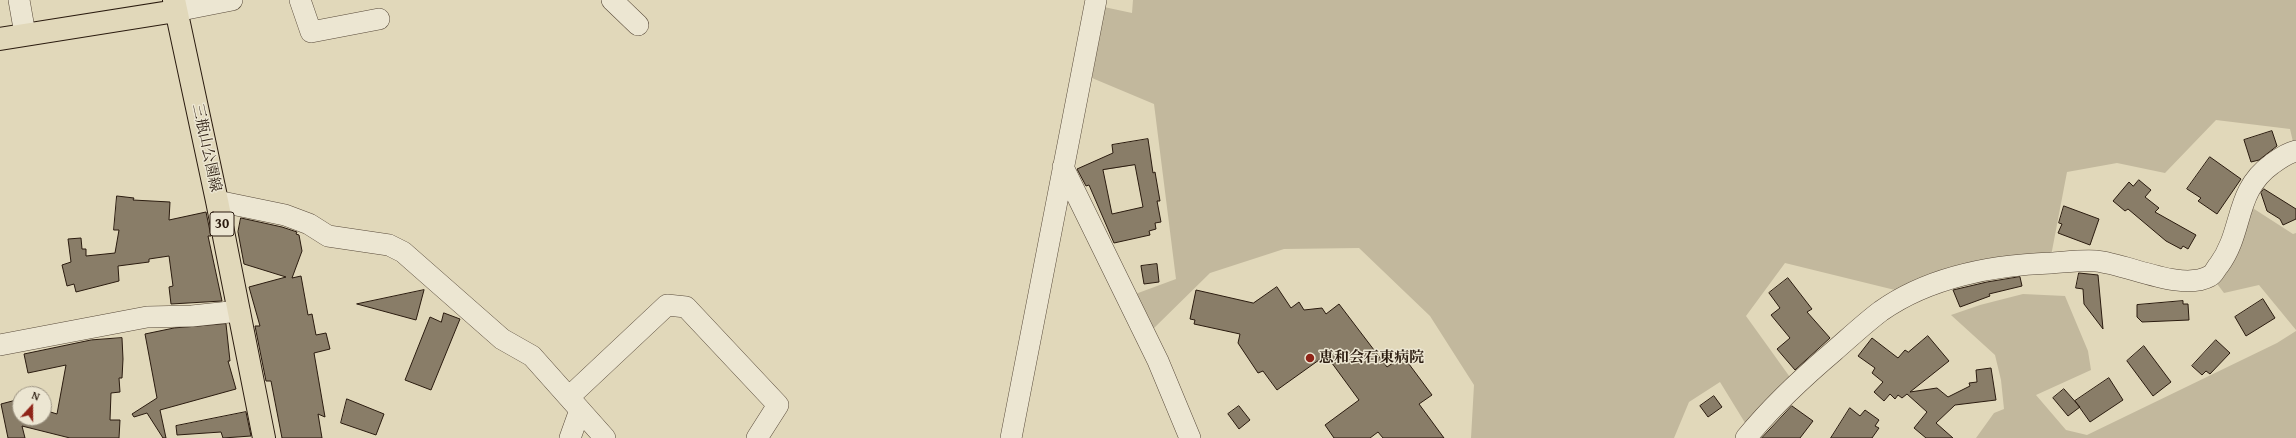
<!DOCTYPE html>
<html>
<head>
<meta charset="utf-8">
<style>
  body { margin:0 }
  #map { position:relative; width:2296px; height:438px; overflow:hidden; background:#e1d8ba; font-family:"Gentium Book Plus",serif }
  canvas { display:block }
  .north { position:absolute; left:12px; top:386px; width:40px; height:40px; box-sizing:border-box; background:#ece6d2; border:1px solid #9e9584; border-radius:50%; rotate:21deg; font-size:11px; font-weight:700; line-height:16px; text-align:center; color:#2a1b0f }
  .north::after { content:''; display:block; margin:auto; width:14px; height:18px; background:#8f2418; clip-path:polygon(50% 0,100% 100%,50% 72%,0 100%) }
</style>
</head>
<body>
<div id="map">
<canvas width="2296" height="438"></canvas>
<div class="north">N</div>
</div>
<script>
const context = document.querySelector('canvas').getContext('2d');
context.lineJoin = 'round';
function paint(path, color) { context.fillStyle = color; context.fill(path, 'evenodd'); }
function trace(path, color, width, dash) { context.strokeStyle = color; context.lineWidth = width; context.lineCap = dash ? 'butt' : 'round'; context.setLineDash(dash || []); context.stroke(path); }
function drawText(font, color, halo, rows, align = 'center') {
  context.font = font + ' "Gentium Book Plus","Noto Serif JP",serif'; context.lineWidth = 3; context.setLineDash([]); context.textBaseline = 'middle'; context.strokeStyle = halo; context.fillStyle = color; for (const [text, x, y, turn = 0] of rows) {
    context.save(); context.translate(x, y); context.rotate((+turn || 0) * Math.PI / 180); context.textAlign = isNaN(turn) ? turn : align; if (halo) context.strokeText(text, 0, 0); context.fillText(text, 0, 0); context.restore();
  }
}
const green = new Path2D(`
  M 1133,0 L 2296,0 L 2296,146 L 2294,146 L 2290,129 L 2216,120 L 2165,173 L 2117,163 L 2067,172 L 2051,256 L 1899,291 L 1785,263 L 1746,316 L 1792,380 L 1747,426 L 1720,382 L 1689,402 L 1674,438 L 1471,438 L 1474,385 L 1430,316 L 1359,248 L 1284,249 L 1210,273 L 1151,331 L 1130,296 L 1176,279 L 1154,104 L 1092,78 L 1104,7 L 1132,13 Z
  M 2248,205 L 2293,234 L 2296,233 L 2296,330 L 2259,285 L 2224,293 L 2215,281 Z
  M 2023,294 L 2065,296 L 2088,351 L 2091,370 L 2036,395 L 2066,430 L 2087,435 L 2277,343 L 2296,331 L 2296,438 L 1976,438 L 1994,413 L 2004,409 L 2001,380 L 1995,355 L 1951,315 L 1980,305 Z`);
const building = new Path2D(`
  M 2272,131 L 2277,146 L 2259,160 L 2251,162 L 2244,140 Z
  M 1148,139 L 1153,173 L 1155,172 L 1160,201 L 1157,201 L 1161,222 L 1155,223 L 1156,229 L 1149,231 L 1150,235 L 1114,243 L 1089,185 L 1086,186 L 1077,169 L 1113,153 L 1112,145 ZM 1135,165 L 1143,207 L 1112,214 L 1103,170 Z
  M 2210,157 L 2241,179 L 2217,214 L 2198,201 L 2201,198 L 2187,189 Z
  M 2139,180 L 2151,190 L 2145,197 L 2159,208 L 2155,212 L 2196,235 L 2188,249 L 2183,246 L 2181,249 L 2166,241 L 2128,209 L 2125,211 L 2113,201 L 2129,182 L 2133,186 Z
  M 2264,189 L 2296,209 L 2296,219 L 2283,225 L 2280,219 L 2267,211 L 2261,193 Z
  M 117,196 L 134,198 L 133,200 L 170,202 L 169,220 L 206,212 L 211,236 L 208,236 L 222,301 L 171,304 L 169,287 L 173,286 L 169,256 L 149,259 L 149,262 L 118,266 L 119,281 L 76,292 L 74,284 L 67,286 L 62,265 L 71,262 L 68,239 L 81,238 L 82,249 L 86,249 L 86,256 L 115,253 L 119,230 L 114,230 Z
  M 2064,206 L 2099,219 L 2090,245 L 2058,233 L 2062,224 L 2059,223 Z
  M 241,218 L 282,227 L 297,232 L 296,234 L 299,235 L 302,251 L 292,278 L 301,276 L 308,315 L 312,314 L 316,335 L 326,333 L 330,349 L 314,353 L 325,417 L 318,414 L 322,438 L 282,438 L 271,381 L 266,381 L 255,326 L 260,326 L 249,287 L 286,277 L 244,264 L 238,232 Z
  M 1157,264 L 1159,282 L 1144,284 L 1141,266 Z
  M 2079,273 L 2098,275 L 2103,329 L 2084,304 L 2083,289 L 2076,288 Z
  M 2020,277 L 2022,286 L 1989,294 L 1990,296 L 1960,307 L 1953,290 L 1987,282 Z
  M 1788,278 L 1812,309 L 1807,312 L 1830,338 L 1795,370 L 1777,349 L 1790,338 L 1771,315 L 1780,308 L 1769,293 Z
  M 1277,287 L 1291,308 L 1299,302 L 1304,310 L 1322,308 L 1326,314 L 1339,304 L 1387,367 L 1403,356 L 1432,395 L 1419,404 L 1444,438 L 1383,438 L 1378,432 L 1370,438 L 1334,438 L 1325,425 L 1359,400 L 1326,355 L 1277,390 L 1263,371 L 1258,373 L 1238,343 L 1240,334 L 1194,324 L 1195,320 L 1190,319 L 1196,290 L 1253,303 Z
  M 424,290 L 416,320 L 357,304 Z
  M 2263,299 L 2275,318 L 2246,336 L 2235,317 Z
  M 2183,301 L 2183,304 L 2188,304 L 2189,320 L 2142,322 L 2137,317 L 2137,305 Z
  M 444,313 L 460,319 L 431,390 L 405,380 L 430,317 L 441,322 Z
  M 226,324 L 230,361 L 228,361 L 236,389 L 160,410 L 166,438 L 163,438 L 147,413 L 134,417 L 132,414 L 157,398 L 145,334 L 174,328 Z
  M 1928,336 L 1949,361 L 1910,392 L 1937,388 L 1948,397 L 1970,386 L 1969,383 L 1977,382 L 1976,370 L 1991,368 L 1996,400 L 1955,405 L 1936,423 L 1953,438 L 1926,438 L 1914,428 L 1927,412 L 1907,394 L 1902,398 L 1898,395 L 1895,399 L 1890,394 L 1884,401 L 1874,392 L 1883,382 L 1872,373 L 1875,368 L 1858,356 L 1872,338 L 1898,358 L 1905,350 L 1908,352 Z
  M 122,338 L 123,359 L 122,378 L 119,378 L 120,392 L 111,393 L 110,420 L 120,420 L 119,438 L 70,438 L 22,426 L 25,438 L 8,438 L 1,404 L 20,399 L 20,418 L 44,418 L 44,410 L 57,414 L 66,365 L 28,373 L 24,354 L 91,340 Z
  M 2216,340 L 2230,353 L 2210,374 L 2206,371 L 2202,375 L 2192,366 Z
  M 2144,346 L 2171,382 L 2153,396 L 2127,361 Z
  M 2109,378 L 2123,400 L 2090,422 L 2075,401 Z
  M 2064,389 L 2080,407 L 2068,416 L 2053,398 Z
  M 1714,396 L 1722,407 L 1708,417 L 1700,406 Z
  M 347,399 L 384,414 L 376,435 L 341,423 Z
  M 1239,406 L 1250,420 L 1239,429 L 1228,414 Z
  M 1792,406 L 1813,421 L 1800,438 L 1762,438 Z
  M 1850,408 L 1860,416 L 1865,410 L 1879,420 L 1875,426 L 1879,428 L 1872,438 L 1831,438 Z
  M 246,412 L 251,436 L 223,438 L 221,432 L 177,435 L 176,426 Z`);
const minor = new Path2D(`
  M 19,0 L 25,34
  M 300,0 L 311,32 L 379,19
  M 612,0 L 638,25
  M 176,11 L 232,0
  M 1063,167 L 1158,361 L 1190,438
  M 217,201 L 285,215 L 309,224 L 328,236 L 389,245 L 403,252 L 502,339 L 532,356 L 605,438
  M 0,345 L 147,317 L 192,316 L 239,311
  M 569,397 L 667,305 L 686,307 L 778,405 L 757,438
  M 570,438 L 580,410
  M 1011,438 L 1096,0
  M 1746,438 C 1773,405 1801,379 1834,351 C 1849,338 1865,323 1881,311 C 1929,277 1994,265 2051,263 C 2066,262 2082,260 2096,261 C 2128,264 2181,292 2210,276 C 2214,274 2216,268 2219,265 C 2244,231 2234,191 2272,164 C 2280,158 2287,153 2296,151`);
const major = new Path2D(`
  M 174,0 L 217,201 L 264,438
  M 0,39 L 176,11`);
const markers = [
  [1310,358,5,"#8f2418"]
];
const shields = [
  [222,224,24]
];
const shieldNames = [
  ["30",222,224]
];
const streetNames = [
  ["三瓶山公園線",206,148,78]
];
const poiNames = [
  ["恵和会石東病院",1319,358]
];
paint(green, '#c2b89d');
paint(building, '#897d68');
trace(building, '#2a1b0f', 1);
trace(minor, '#584a3a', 22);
trace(major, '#2a1b0f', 24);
trace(minor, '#ece6d2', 21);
trace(major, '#e1d8ba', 22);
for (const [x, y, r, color] of markers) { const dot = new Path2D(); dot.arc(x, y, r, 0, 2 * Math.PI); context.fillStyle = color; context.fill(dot); trace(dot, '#ece6d2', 1.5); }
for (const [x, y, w] of shields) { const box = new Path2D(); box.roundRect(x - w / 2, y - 12, w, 24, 3); context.fillStyle = '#ece6d2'; context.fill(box); trace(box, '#2a1b0f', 1); }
drawText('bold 14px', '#2a1b0f', null, shieldNames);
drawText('15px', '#2a1b0f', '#ece6d2', streetNames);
drawText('bold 15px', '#2a1b0f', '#ece6d2', poiNames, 'left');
</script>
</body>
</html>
